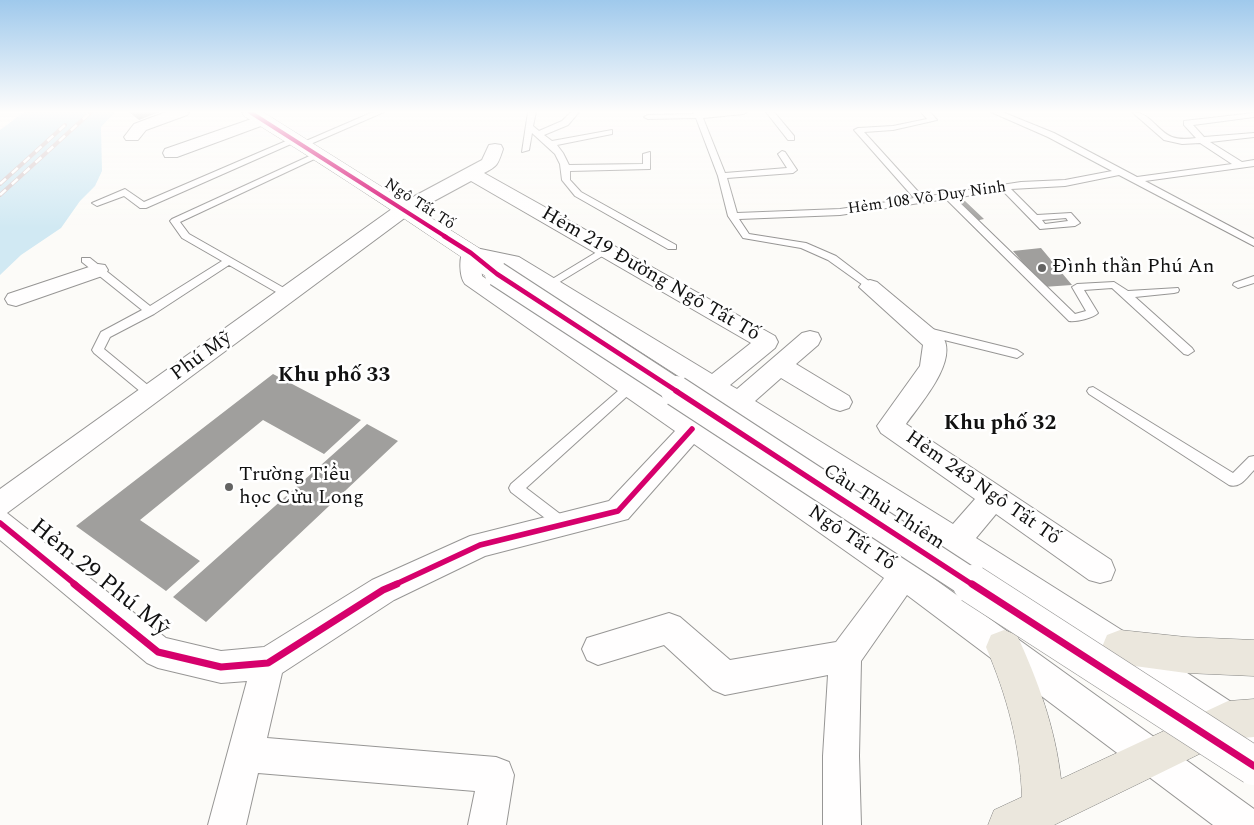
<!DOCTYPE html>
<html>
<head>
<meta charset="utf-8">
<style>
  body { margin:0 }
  canvas { display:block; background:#fcfbf8 }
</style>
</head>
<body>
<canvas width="1254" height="825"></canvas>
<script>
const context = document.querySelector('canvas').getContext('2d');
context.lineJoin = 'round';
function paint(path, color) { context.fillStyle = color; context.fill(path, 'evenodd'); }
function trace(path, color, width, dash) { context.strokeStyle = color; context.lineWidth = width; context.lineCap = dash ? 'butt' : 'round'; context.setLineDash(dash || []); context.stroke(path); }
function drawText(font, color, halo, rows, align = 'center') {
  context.font = font + ' Spectral,serif'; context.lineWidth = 5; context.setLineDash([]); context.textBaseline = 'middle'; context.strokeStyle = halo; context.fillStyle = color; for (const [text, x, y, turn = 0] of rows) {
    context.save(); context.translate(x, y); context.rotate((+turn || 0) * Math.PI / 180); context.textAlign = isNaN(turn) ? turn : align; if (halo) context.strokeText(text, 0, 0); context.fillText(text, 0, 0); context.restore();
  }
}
const water = new Path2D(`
  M 24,112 L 115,112 L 101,127 L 102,171 L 95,186 L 80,201 L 61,228 L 21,255 L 0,275 L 0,130 Z`);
const building = new Path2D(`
  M 129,112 L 159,112 L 139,120 Z
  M 965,201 L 984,219 L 975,221 L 955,202 Z
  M 1041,248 L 1072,285 L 1043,287 L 1013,251 Z
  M 273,374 L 361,420 L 324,454 L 263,420 L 140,520 L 200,561 L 166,591 L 76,526 Z
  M 367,424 L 398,441 L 206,622 L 173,597 Z`);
const service = new Path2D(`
  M 373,112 L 384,112 L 306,146 L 299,144 Z
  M 528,112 L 536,112 L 533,126 L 539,131 L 562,121 L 571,112 L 579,112 L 568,125 L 544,135 L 552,141 L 612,130 L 612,134 L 557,145 L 563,153 L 569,165 L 643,164 L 643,154 L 650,152 L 650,169 L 570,171 L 570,180 L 581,192 L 676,245 L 676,249 L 668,249 L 575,196 L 562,180 L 560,164 L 555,154 L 532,133 L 529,150 L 522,152 Z
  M 693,112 L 747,112 L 743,114 L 703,118 L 725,173 L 787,168 L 778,154 L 782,151 L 785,152 L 797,170 L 793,173 L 727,178 L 737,213 L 840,209 L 914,198 L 854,130 L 858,128 L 893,126 L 927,119 L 921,112 L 930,112 L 937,120 L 893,130 L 864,132 L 923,197 L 1021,182 L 1065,180 L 1112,171 L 1048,137 L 991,112 L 1002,112 L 1054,133 L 1137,177 L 1232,164 L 1200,143 L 1182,144 L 1164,140 L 1132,112 C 1150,112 1157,131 1172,137 C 1180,140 1188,139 1196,138 L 1184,125 L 1184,121 L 1254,113 L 1254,117 L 1193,125 L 1204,137 L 1254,133 L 1254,137 L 1210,142 L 1242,162 L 1254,160 L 1254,166 L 1145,181 L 1254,239 L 1254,246 L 1119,175 L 1065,186 L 1011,189 L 1037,215 L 1071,213 L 1080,223 L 1075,226 L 1040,229 L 1002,190 L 955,198 L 1075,314 L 1086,311 L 1072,287 L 1077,284 L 1114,282 L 1128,291 L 1178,288 L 1179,290 L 1178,292 L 1174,293 L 1135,297 L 1192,348 L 1194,351 L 1188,355 L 1184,354 L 1112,288 L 1084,290 L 1098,313 C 1093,318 1077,322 1069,321 L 946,199 L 840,215 L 739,219 L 749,234 L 806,243 L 836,256 L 874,285 L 875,287 L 870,290 L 828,260 L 801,248 L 743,238 L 728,216 L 718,176 L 696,118 L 648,119 L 644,117 L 648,115 L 694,114 ZM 1066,218 L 1068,221 L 1045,224 L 1042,220 Z
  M 766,112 L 774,112 L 794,136 L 794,140 L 788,140 Z
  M 293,138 L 300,140 L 146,208 L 140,208 L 124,196 L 97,206 L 92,203 L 125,189 L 144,202 Z
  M 316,153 L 323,155 L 180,222 L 189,234 L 291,292 L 292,294 L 291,296 L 283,296 L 229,265 L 154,314 L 110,337 L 104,349 L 155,391 L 157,394 L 155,397 L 147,397 L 94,353 L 92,350 L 101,332 L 142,310 L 82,262 L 82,258 L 90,258 L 150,306 L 222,261 L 182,238 L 170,221 L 172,219 Z
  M 605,247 L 610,250 L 609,252 L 553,286 L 549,287 L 544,284 Z
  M 1254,276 L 1254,283 L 1238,288 L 1233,285 L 1234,283 Z
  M 924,327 L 1017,350 L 1023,354 L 1017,358 L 920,334 L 918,331 Z
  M 630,383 L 636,387 L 634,390 L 526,488 L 568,520 L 570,524 L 568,528 L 563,530 L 558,528 L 511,492 L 509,488 L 511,484 L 626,384 Z
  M 1093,387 L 1233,473 L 1249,457 L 1254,456 L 1254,470 C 1247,477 1240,489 1229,485 L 1089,394 L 1087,391 L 1089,388 Z`);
const minor = new Path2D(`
  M 166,112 L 189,112 L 187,115 L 146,130 L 138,140 L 126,140 L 124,137 L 134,124 Z
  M 263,115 L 269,117 L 271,120 L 269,123 L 177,157 L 165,157 L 163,153 L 165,149 Z
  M 495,144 L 501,145 L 503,149 C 498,164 498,166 484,173 L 775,336 L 778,342 L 775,348 L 730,385 L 737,389 L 802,333 L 810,331 L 818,333 L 821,339 L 818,345 L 796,364 L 849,396 L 852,402 L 849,408 L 840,411 L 831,408 L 781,378 L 755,401 L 953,524 L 975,499 L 881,433 L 877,426 L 920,366 L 923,345 L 859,287 L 863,282 L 870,280 L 877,282 L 943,337 C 958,362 920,404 906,424 L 1111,560 L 1115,570 L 1111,580 L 1100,583 L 1089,580 L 996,514 L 976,538 L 1131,636 L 1254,717 L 1254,756 L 1242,750 C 1000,583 754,423 506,266 L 481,261 L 482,276 L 915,565 L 1254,809 L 1254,825 L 1213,825 L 907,595 L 861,661 L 859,756 L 861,825 L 823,825 L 823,756 L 828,675 L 725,695 L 713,690 L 664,645 L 598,665 L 587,660 L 582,649 L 587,638 L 669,613 L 680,617 L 730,660 L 836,642 L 884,578 L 694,444 L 628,519 L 485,556 L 394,600 L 282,673 L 267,738 L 496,757 L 509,762 L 514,775 L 506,825 L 468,825 L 475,791 L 258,773 L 246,825 L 208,825 L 247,681 L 221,683 L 158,668 L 147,663 L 0,540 L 0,489 L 396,206 L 482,160 L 489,145 ZM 471,181 L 751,343 L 712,374 L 519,257 L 471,247 L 464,249 C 459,256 459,276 465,284 L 675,431 L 609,501 L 470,536 L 372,580 L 264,647 L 221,651 L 166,638 L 7,513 L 410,214 Z
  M 98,264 L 105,265 L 108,270 L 105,275 L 16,306 L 8,304 L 5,299 L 8,294 Z`);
const tertiary = new Path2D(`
  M 242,112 L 263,112 L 479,248 L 505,269 L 508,274 L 505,279 C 486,284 473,264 457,254 C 387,207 316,160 244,116 Z`);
const primary = new Path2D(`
  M 1004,630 L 1017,635 C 1038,681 1055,727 1061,779 L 1228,701 L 1254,699 L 1254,737 L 1230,739 L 1054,825 L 988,825 L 994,810 L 1022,797 C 1020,744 1007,696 986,647 L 991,635 Z
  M 1120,630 L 1186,637 L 1254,640 L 1254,676 L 1186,673 L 1120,664 L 1107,659 L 1102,647 L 1107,635 Z`);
const rail = new Path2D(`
  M 0,184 L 65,125
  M 0,195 L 91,112`);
const tertiaryBridgeFar2 = new Path2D(`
  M 497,274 L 678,392`);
const tertiaryBridgeFar1 = new Path2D(`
  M 676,391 L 973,585`);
const tertiaryBridge = new Path2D(`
  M 972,584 L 1254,766`);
const cyclewayFar3 = new Path2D(`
  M 250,112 L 446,237`);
const cyclewayFar2 = new Path2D(`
  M 444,236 L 471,253 L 497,274 L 678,392`);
const cyclewayFar1 = new Path2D(`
  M 676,391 L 973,585
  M 0,523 L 76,585
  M 394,585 L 480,545 L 618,511 L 692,429`);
const cycleway = new Path2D(`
  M 74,584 L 158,652 L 221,667 L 268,663 L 383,590 L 397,584
  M 972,584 L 1254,766`);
const markers = [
  [1042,268,5,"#636362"],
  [229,487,5,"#636362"]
];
const farStreetnames = [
  ["Hẻm 108 Võ Duy Ninh",927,199,-8],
  ["Ngô Tất Tố",419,205,33]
];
const poiNames = [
  ["Đình thần Phú An",1052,268],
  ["Trường Tiểu",239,476],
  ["học Cửu Long",239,499]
];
const streetNames = [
  ["Hẻm 219 Đường Ngô Tất Tố",650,275,30],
  ["Phú Mỹ",202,357,-36],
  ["Hẻm 243 Ngô Tất Tố",982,489,35],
  ["Cầu Thủ Thiêm",883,508,33],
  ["Ngô Tất Tố",851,539,34]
];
const neighbourhoodNames = [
  ["Khu phố 33",334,377],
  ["Khu phố 32",1000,425]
];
const nearStreetnames = [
  ["Hẻm 29 Phú Mỹ",99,579,39]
];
paint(water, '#d1e9f3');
paint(building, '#a09f9d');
trace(service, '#979695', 2);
trace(minor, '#979695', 2);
trace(tertiary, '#979695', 1);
trace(primary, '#848482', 1);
paint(service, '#fffefe');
paint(minor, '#fffefe');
paint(tertiary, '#fffefe');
paint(primary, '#ebe7dd');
trace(rail, '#d7c8c9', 4);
trace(rail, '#fff', 2.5, [8]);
trace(tertiaryBridgeFar2, '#979695', 26, []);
trace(tertiaryBridgeFar1, '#979695', 32, []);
trace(tertiaryBridge, '#979695', 39, []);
trace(tertiaryBridgeFar2, '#fffefe', 24);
trace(tertiaryBridgeFar1, '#fffefe', 30);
trace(tertiaryBridge, '#fffefe', 38);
trace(cyclewayFar3, '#d6006c', 4);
trace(cyclewayFar2, '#d6006c', 4.5);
trace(cyclewayFar1, '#d6006c', 5.5);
trace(cycleway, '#d6006c', 7);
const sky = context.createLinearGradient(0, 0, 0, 228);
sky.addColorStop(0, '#9fc9ec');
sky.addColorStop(0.49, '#fefdfc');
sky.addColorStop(1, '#fefdfc00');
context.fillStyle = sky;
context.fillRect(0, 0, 1254, 228);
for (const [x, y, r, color] of markers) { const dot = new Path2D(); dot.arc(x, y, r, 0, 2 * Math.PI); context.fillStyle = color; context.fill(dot); trace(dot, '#fff', 2); }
drawText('16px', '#111', '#fff', farStreetnames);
drawText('20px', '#111', '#fff', poiNames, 'left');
drawText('20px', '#111', '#fff', streetNames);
drawText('bold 21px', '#111', '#fff', neighbourhoodNames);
drawText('24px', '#111', '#fff', nearStreetnames);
</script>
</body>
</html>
